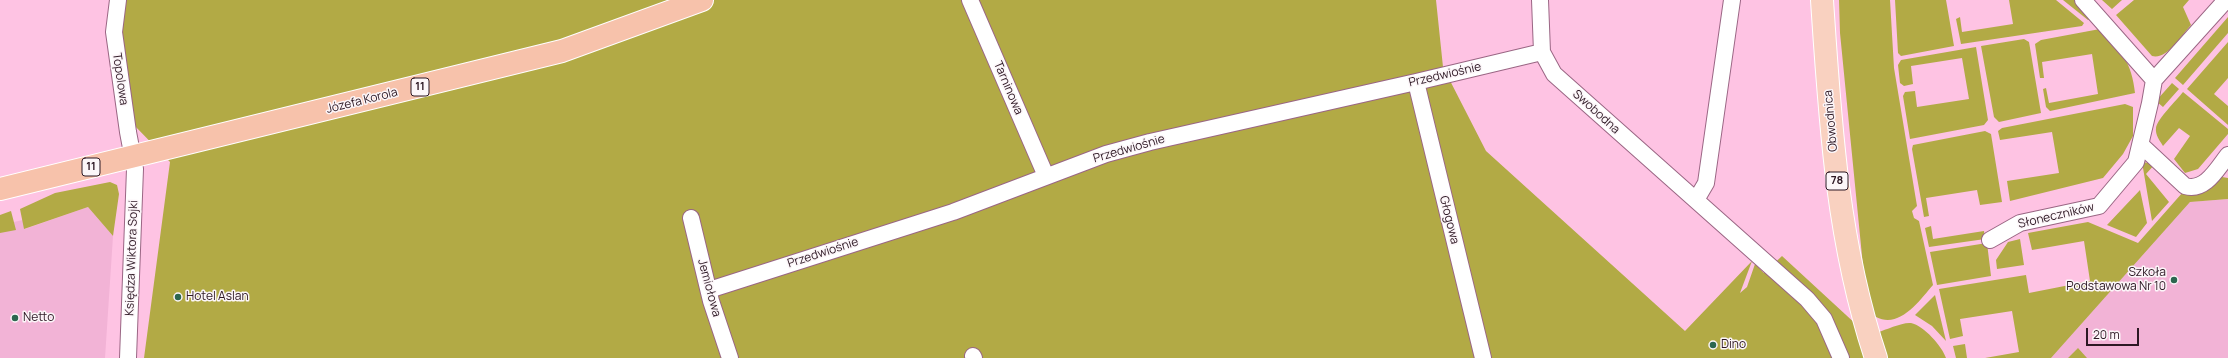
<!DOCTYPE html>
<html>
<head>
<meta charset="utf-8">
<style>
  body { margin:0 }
  #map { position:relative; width:2228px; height:358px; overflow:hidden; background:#fec3e3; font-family:Manrope,sans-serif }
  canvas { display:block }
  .scale { position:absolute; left:2086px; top:328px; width:53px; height:18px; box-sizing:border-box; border:2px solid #2d1824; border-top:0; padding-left:5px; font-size:12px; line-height:14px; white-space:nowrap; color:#2d1824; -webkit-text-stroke:3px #fcf6f9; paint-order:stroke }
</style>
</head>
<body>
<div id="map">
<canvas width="2228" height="358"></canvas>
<div class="scale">20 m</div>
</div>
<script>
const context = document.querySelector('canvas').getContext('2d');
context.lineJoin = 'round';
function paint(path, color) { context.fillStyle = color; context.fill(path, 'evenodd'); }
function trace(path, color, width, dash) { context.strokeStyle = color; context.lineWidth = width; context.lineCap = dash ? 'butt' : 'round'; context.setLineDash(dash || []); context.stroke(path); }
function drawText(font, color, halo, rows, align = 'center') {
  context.font = font + ' Manrope,sans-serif'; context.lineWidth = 3; context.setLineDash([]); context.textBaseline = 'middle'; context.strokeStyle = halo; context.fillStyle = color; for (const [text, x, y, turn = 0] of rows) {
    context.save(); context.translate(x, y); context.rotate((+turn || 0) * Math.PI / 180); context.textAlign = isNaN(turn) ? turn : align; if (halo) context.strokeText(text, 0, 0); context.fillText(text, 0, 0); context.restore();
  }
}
const built = new Path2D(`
  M 2228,199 L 2228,358 L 2051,358 L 2190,202 Z
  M 88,207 L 113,236 L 105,358 L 0,358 L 0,225 L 23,220 L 25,229 Z`);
const green = new Path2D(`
  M 122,0 L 1436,0 L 1443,67 L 1486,151 L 1685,331 L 1752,261 L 1740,293 L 1747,287 L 1755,264 L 1764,273 L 1782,256 L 1884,350 L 1878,332 C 1886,330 1902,322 1911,323 C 1924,326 1942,346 1946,358 L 144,358 L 170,162 L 133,124 L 118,53 Z
  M 1839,0 L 1890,0 L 1894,68 L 1917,206 L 1912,211 L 1914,218 L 1919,221 L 1933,285 C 1919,301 1900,329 1876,317 L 1873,319 L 1863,266 L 1840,33 Z
  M 1895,0 L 1946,0 L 1954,46 L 1901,56 L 1898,53 Z
  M 2009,0 L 2056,0 L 2084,23 L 2082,26 L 1961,44 L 1956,19 L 1960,17 L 1962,32 L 2013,24 Z
  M 2063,0 L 2080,0 L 2094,17 L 2088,20 Z
  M 2102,0 L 2122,0 L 2112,9 Z
  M 2134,0 L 2189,0 L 2183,7 L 2191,25 C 2181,36 2167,60 2152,56 L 2116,15 Z
  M 2228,17 L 2228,33 L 2183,85 L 2175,78 Z
  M 2100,29 C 2121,50 2132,63 2135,93 L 2050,111 L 2046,107 L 2043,89 L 2046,88 L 2049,103 L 2098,94 L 2092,54 L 2042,62 L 2044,78 L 2040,78 L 2035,44 L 2041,40 Z
  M 2024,39 L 2029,42 L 2041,113 L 1999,122 L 1994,117 L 1981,46 Z
  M 2228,42 L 2228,78 L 2214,94 L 2228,106 L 2228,125 L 2187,89 Z
  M 1976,47 L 1988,120 L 1984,125 L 1910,139 L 1903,96 L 1905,92 L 1915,91 L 1917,107 L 1969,99 L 1962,58 L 1911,66 L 1913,84 L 1904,86 L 1900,83 L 1898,65 L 1901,60 Z
  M 2172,83 L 2179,89 L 2163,107 L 2156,101 Z
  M 2183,92 L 2228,129 L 2228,134 L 2198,169 L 2185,173 L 2174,159 L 2190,136 L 2179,128 L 2163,146 C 2160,141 2155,135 2156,128 C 2157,119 2177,100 2183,92 Z
  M 2125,104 L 2133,107 L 2133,136 L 2123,154 L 2103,178 L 2010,201 L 2007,181 L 2059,173 L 2052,132 L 2000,140 L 1998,131 L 2002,128 Z
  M 1985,131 L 1991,134 L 2002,202 L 1980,205 L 1977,190 L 1926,198 L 1929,216 L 1924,217 L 1912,149 L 1913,145 Z
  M 2142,162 L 2155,164 L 2146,174 L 2169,202 L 2152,221 Z
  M 2222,177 L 2228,178 L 2228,199 L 2190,202 L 2051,358 L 1985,358 L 2019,352 L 2012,311 L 1960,319 L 1963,336 L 1950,339 L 1939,289 L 2026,275 L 2029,293 L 2090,281 L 2084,241 L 2032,250 L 2028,233 L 2088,222 L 2138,243 L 2183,192 Z
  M 110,182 L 117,185 L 119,194 L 113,236 L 88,207 L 24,229 L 20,209 L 55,193 Z
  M 2140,190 L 2147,223 L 2136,237 L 2107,225 Z
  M 11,211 L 16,230 L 0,233 L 0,215 Z
  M 1931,226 L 1933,239 L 1984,231 L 1985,239 L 1929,247 L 1925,228 Z
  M 2020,239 L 2024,265 L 1997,269 L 1996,260 L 2008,242 Z
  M 1987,243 L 1991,276 L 1937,285 L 1930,252 Z
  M 1935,295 L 1946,341 L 1932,326 L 1915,315 Z
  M 1965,344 L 1967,358 L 1956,358 L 1953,346 Z
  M 2078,348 L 2087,358 L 2068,358 Z`);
const minor = new Path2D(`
  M 118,0 L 114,32 L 128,132 L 135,169 L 128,358
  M 970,0 L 1046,176
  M 1540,0 L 1542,52 L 1554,74 L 1807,299 L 1824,319 L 1841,358
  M 2083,0 L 2154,80
  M 1416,82 L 1483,358
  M 2141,145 L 2185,186 C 2205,192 2217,169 2228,155
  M 1696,200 L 1706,183 L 1732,0
  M 691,218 L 711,301 L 730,358
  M 1990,240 L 2020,223 L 2099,206 L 2136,162 L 2150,103 L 2154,80 L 2226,0
  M 709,290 L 953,212 L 1106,154 L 1150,142 L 1416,82 L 1542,52
  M 973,356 L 974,358`);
const primary = new Path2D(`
  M 1822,0 C 1830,121 1837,242 1876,358`);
const trunk = new Path2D(`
  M 0,189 L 562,51 L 702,0`);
const markers = [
  [2174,280,4,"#2c664f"],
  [178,297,4,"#2c664f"],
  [15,318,4,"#2c664f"],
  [1713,345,4,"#2c664f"]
];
const shields = [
  [420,87,18],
  [91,167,18],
  [1837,181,22]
];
const shieldNames = [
  ["11",420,87],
  ["11",91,167],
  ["78",1837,181]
];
const streetNames = [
  ["Przedwiośnie",1445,75,-13],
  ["Topolowa",120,79,82],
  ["Tarninowa",1008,88,67],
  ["Józefa Korola",362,101,-14],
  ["Swobodna",1596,112,42],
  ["Obwodnica",1831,121,-95],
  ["Przedwiośnie",1129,149,-16],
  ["Słoneczników",2056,216,-13],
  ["Głogowa",1449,220,76],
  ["Przedwiośnie",823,253,-18],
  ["Księdza Wiktora Sojki",132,258,-88],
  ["Jemiołowa",709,288,75]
];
const poiNames = [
  ["Szkoła",2166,273,"right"],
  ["Podstawowa Nr 10",2166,287,"right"],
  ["Hotel Aslan",186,297],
  ["Netto",23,318],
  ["Dino",1721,345]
];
paint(built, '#f2b3d6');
paint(green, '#b2aa45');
trace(minor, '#9a6684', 18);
trace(primary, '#fff', 24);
trace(trunk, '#fff', 24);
trace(minor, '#fff', 16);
trace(primary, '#f9d1c0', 22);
trace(trunk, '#f7c2ab', 22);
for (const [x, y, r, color] of markers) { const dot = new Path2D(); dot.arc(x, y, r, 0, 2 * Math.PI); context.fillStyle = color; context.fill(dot); trace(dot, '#fcf6f9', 1.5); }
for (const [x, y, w] of shields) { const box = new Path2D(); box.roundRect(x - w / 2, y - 9, w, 18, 3); context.fillStyle = '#fcf6f9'; context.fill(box); trace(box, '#2d1824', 1); }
drawText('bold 11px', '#2d1824', null, shieldNames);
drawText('12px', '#2d1824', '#fcf6f9', streetNames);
drawText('12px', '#2d1824', '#fcf6f9', poiNames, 'left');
</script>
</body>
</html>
